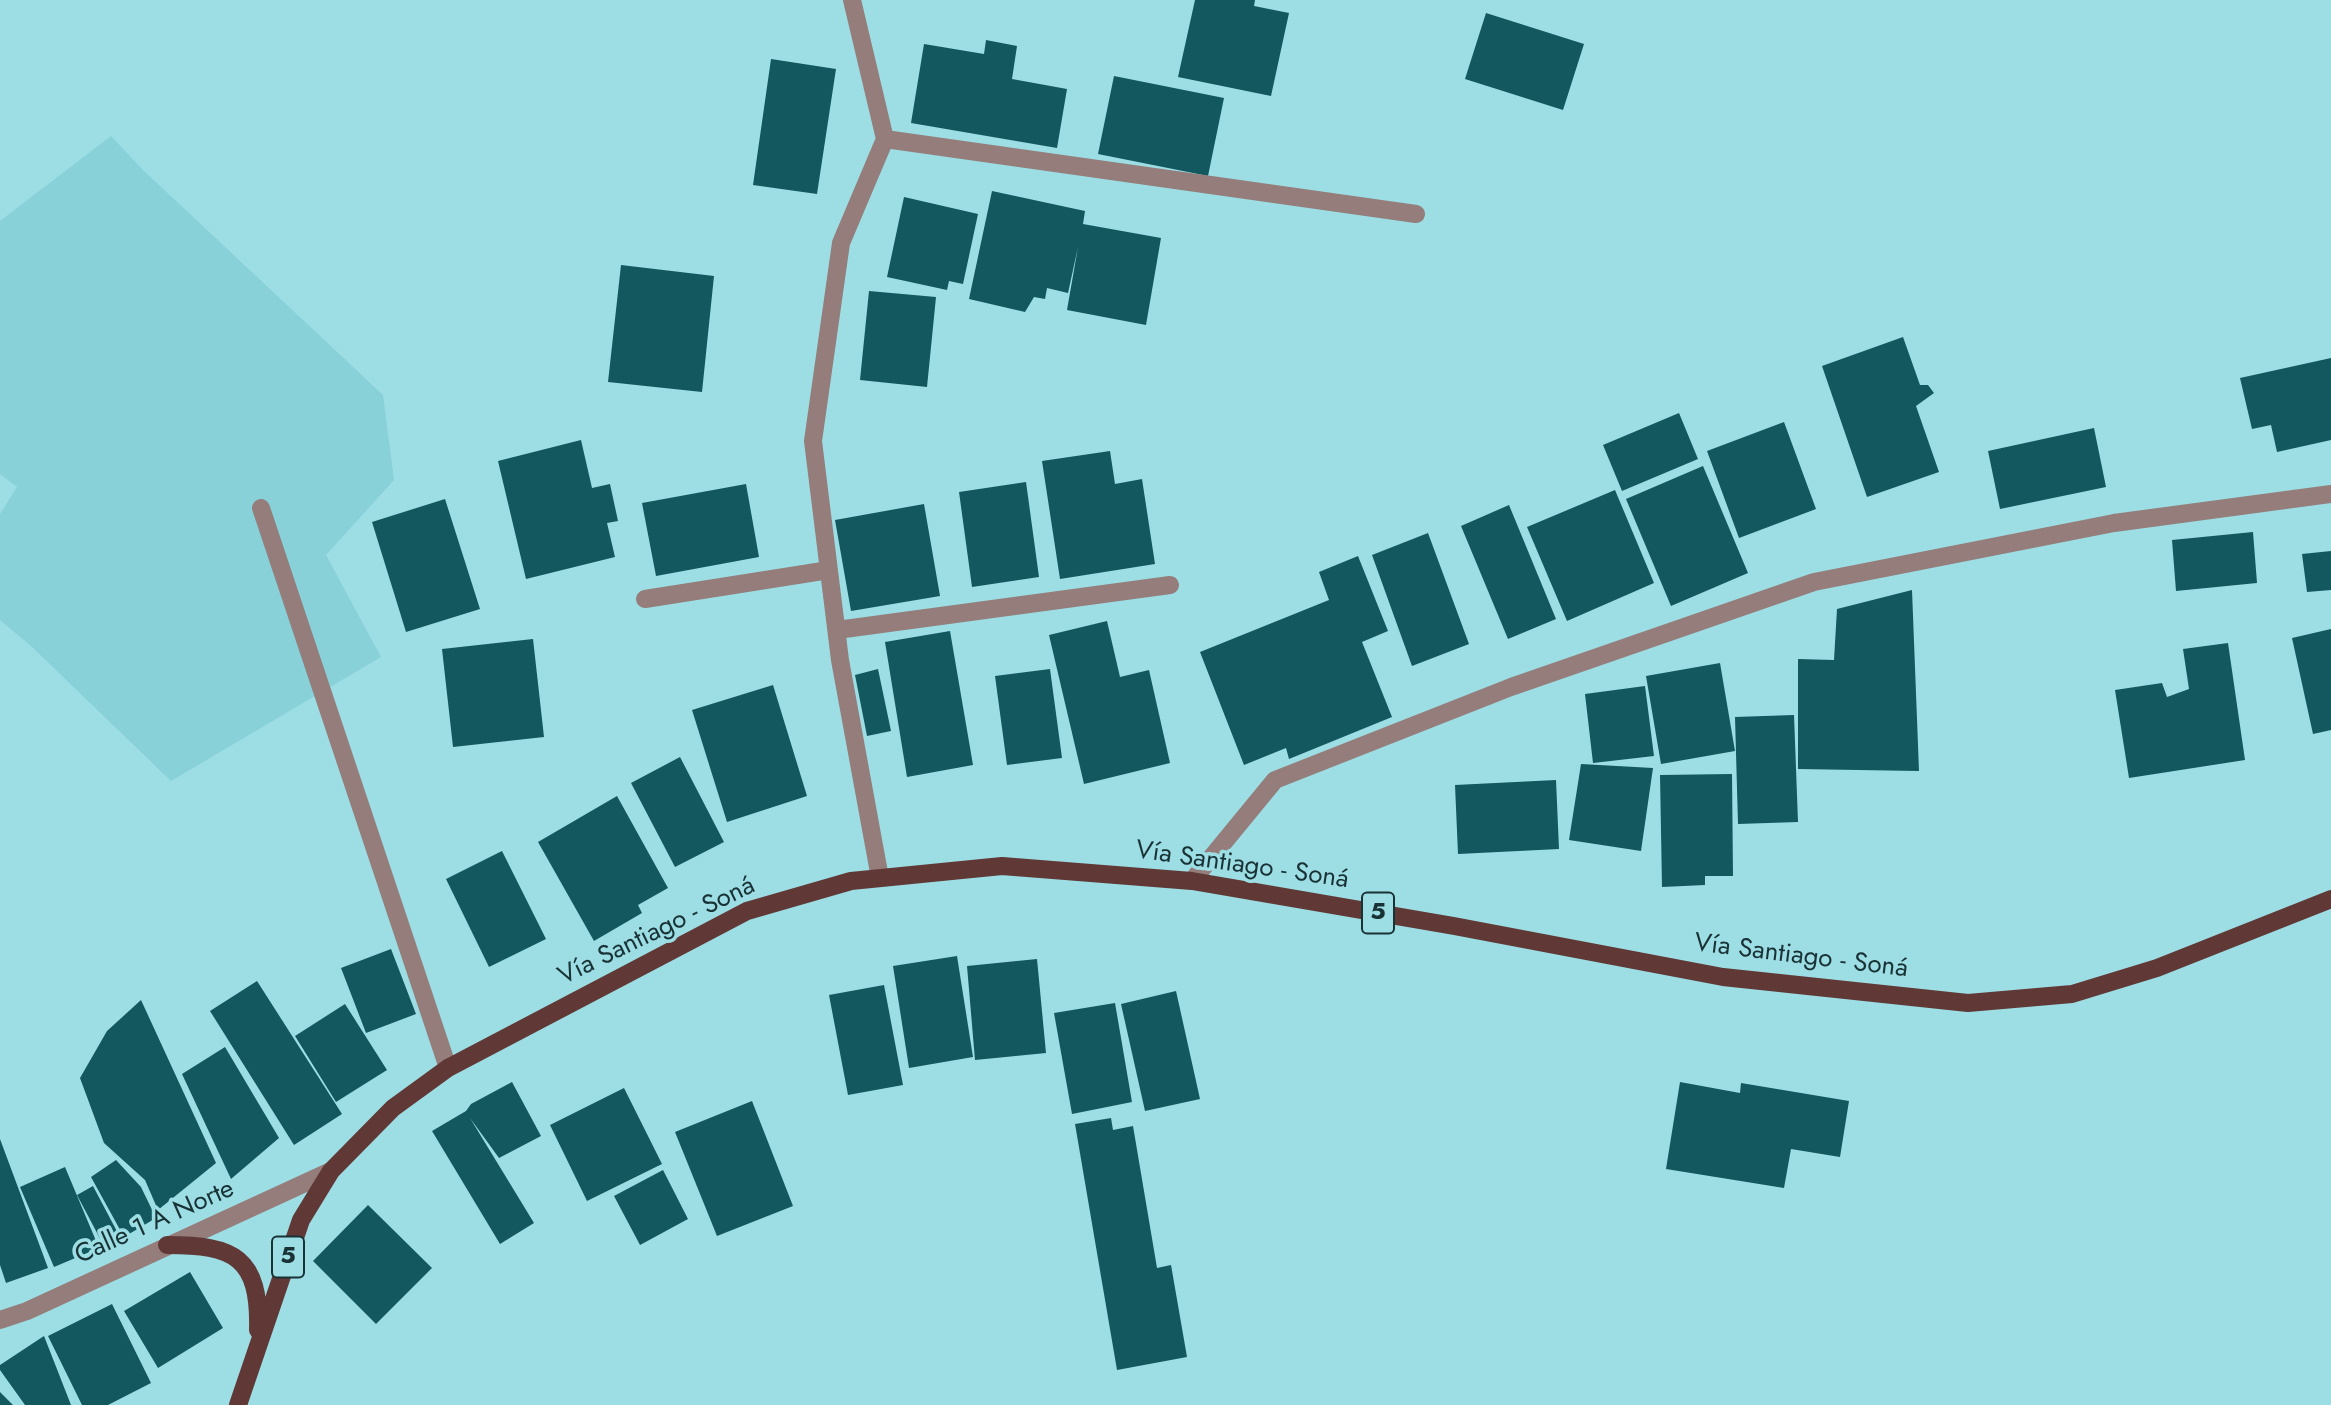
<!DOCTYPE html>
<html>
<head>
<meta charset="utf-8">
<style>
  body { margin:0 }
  canvas { display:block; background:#9ddde4 }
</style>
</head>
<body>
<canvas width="2331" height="1405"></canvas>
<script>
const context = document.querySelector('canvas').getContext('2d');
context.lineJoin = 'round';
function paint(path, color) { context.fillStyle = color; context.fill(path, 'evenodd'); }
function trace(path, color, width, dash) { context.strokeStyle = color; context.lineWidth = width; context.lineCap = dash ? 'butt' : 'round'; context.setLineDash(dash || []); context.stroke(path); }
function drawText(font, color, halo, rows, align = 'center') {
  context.font = font + ' Jost,sans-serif'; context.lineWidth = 7; context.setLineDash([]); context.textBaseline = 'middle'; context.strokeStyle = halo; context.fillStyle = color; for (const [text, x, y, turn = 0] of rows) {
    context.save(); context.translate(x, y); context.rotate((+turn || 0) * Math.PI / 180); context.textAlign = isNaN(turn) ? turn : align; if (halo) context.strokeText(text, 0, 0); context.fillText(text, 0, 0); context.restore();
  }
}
const built = new Path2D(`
  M 111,136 L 143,170 L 383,395 L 394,480 L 326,555 L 381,657 L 171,781 L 31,646 L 0,620 L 0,514 L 17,487 L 0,474 L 0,221 Z`);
const building = new Path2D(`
  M 1195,0 L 1255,0 L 1254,6 L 1289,13 L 1271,96 L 1178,77 Z
  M 1486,13 L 1584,44 L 1563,110 L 1465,79 Z
  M 986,40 L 1017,46 L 1012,79 L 1067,89 L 1057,148 L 911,123 L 924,44 L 984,54 Z
  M 771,59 L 836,69 L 817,194 L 753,185 Z
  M 1114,76 L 1224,98 L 1208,176 L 1098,154 Z
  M 992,191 L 1085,211 L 1083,224 L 1161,238 L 1146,325 L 1067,310 L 1078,247 L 1068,293 L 1047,288 L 1045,299 L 1034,297 L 1025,312 L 969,299 Z
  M 904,197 L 978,214 L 963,284 L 949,281 L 947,290 L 887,277 Z
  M 621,265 L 714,276 L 702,392 L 608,382 Z
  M 869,291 L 936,297 L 927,387 L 860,380 Z
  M 1903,337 L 1920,385 L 1928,385 L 1934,393 L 1916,406 L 1939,472 L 1867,497 L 1822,366 Z
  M 2331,358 L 2331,440 L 2277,452 L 2271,425 L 2252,429 L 2240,378 Z
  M 1679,413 L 1698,459 L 1622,491 L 1603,445 Z
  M 1784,422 L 1816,509 L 1739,538 L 1707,451 Z
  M 2094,428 L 2106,487 L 2000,509 L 1988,451 Z
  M 581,440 L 592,488 L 610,484 L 618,521 L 607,523 L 615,557 L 526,579 L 498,461 Z
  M 1110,451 L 1115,484 L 1142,479 L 1155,564 L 1060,579 L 1042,461 Z
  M 1703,466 L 1748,573 L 1671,606 L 1626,499 Z
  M 1026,482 L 1039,577 L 972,587 L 959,492 Z
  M 746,484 L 759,557 L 656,576 L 642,503 Z
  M 1615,490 L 1654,583 L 1567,621 L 1527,527 Z
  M 445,499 L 480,609 L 406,632 L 372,522 Z
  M 924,504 L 940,596 L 851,611 L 835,520 Z
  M 1509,505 L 1556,619 L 1508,639 L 1461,526 Z
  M 2253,532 L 2257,583 L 2176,591 L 2172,540 Z
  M 1428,533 L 1469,644 L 1412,666 L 1372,555 Z
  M 2331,551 L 2331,590 L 2307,592 L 2302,554 Z
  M 1358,556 L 1388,631 L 1362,642 L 1392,717 L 1289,759 L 1286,748 L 1244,765 L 1200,652 L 1329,600 L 1319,572 Z
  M 1912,590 L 1919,771 L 1798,769 L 1798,659 L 1834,660 L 1837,609 Z
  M 1107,621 L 1120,677 L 1149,670 L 1170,763 L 1084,784 L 1049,635 Z
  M 2331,629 L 2331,730 L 2313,734 L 2292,638 Z
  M 950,631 L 973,765 L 907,777 L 885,642 Z
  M 533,639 L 544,737 L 453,747 L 442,649 Z
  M 2228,643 L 2245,760 L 2129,778 L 2115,690 L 2162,683 L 2167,697 L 2189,689 L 2183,649 Z
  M 1720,663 L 1735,751 L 1661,764 L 1646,676 Z
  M 878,669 L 891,731 L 867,736 L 855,675 Z
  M 1050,669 L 1062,758 L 1007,765 L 995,676 Z
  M 773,685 L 807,796 L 727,822 L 692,710 Z
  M 1645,686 L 1654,756 L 1593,763 L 1585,694 Z
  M 1794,715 L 1798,822 L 1738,824 L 1735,717 Z
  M 680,757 L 724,842 L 675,867 L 631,783 Z
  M 1581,764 L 1653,768 L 1641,851 L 1569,840 Z
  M 1732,774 L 1733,876 L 1705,876 L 1705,885 L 1662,887 L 1660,775 Z
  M 1556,780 L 1559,849 L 1458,854 L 1455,785 Z
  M 617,796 L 668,888 L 638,905 L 642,913 L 594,941 L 538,842 Z
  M 502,851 L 546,939 L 489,967 L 446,879 Z
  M 391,949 L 416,1014 L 366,1033 L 341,968 Z
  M 957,956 L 973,1057 L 909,1068 L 893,966 Z
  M 1037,959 L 1046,1053 L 975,1060 L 967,966 Z
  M 257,981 L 342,1114 L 294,1145 L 210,1011 Z
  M 884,985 L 903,1085 L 848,1095 L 829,995 Z
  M 1176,991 L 1200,1099 L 1145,1111 L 1121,1004 Z
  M 141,1000 L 216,1163 L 158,1210 L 145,1180 L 104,1143 L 80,1078 L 107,1031 Z
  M 1115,1003 L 1132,1102 L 1072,1114 L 1054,1013 Z
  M 345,1004 L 387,1070 L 336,1102 L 295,1036 Z
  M 225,1047 L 279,1138 L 231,1179 L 182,1074 Z
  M 512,1082 L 541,1136 L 499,1158 L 470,1118 L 534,1223 L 500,1244 L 432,1131 L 466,1111 L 471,1104 Z
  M 1680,1082 L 1740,1093 L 1741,1083 L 1849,1101 L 1840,1157 L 1791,1149 L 1784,1188 L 1666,1169 Z
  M 624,1088 L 662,1164 L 587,1201 L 550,1125 Z
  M 752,1101 L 793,1206 L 717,1236 L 675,1132 Z
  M 1111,1118 L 1113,1130 L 1133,1126 L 1157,1268 L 1171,1265 L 1187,1357 L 1117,1370 L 1075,1124 Z
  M 0,1139 L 48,1268 L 6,1283 L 0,1265 Z
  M 116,1160 L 141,1187 L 156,1218 L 124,1237 L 91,1177 Z
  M 65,1167 L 99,1248 L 54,1267 L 20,1187 Z
  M 663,1170 L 688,1219 L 640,1245 L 614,1196 Z
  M 93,1186 L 121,1239 L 105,1248 L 77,1195 Z
  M 368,1205 L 432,1268 L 376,1324 L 313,1261 Z
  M 190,1272 L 223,1328 L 158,1368 L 124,1311 Z
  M 112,1304 L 151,1383 L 108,1405 L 82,1405 L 48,1336 Z
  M 44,1336 L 71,1405 L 25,1405 L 0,1370 L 0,1365 Z
  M 0,1392 L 13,1405 L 0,1405 Z`);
const minor = new Path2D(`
  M 852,0 L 885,139 L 841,243 L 813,441 L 840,660 L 880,878
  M 885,139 L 1416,214
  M 261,508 L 448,1068
  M 645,599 L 829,570
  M 837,630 L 1170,585
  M 1192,881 L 1275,780 L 1511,687 L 1814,582 L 2114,523 L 2331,494
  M 0,1320 L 27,1311 L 331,1171`);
const major = new Path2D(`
  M 167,1245 C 234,1245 260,1257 258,1330
  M 238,1405 L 301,1220 L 331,1171 L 393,1108 L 448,1068 L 747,911 L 851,881 L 1002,866 L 1192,881 L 1454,926 L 1723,977 L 1968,1003 L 2072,994 L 2157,968 L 2331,899`);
const shields = [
  [1378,913,32],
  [288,1257,32]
];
const shieldNames = [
  ["5",1378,913],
  ["5",288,1257]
];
const streetNames = [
  ["Vía Santiago - Soná",1242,866,8],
  ["Vía Santiago - Soná",657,932,-26],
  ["Vía Santiago - Soná",1801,957,7],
  ["Calle 1 A Norte",155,1223,-24]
];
paint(built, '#88d1d9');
paint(building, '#13585e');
trace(minor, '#947d7a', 18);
trace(major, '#603936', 18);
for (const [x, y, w] of shields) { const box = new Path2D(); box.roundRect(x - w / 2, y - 20.5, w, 41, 5); context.fillStyle = '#9ddde4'; context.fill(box); trace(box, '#183235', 2); }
drawText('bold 24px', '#183235', null, shieldNames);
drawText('26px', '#183235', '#9ddde4', streetNames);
</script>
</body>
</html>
